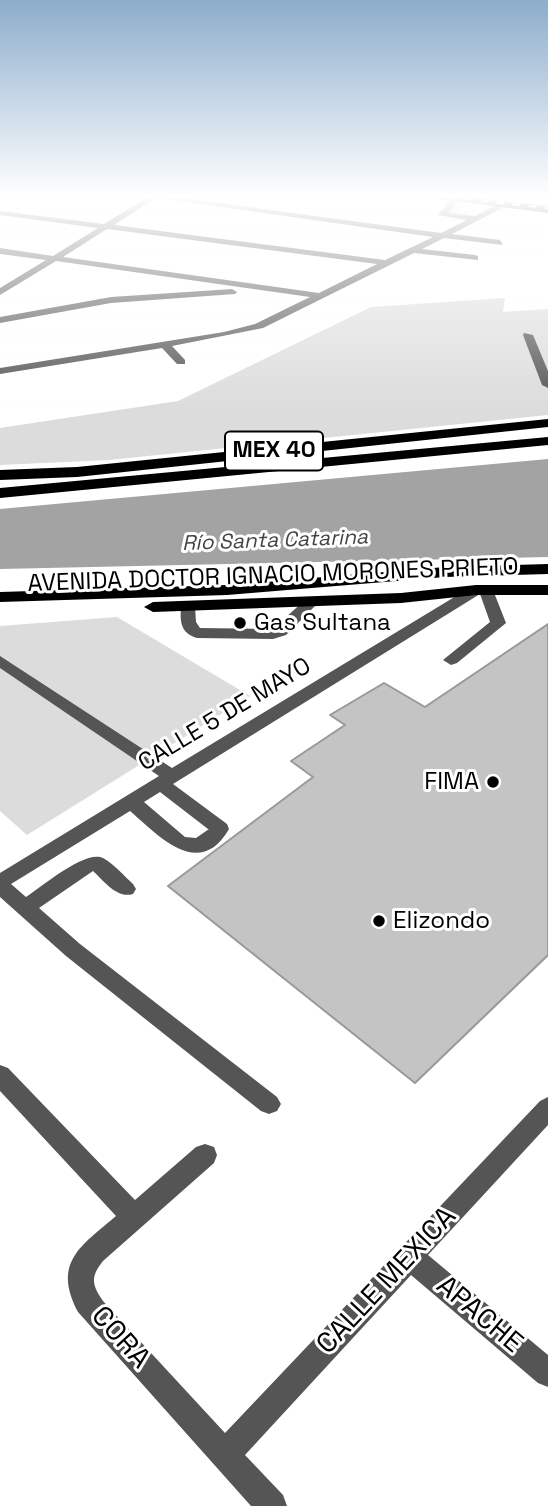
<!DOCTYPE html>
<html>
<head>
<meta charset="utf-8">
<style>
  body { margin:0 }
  canvas { display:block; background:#fff }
</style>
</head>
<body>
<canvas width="548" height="1506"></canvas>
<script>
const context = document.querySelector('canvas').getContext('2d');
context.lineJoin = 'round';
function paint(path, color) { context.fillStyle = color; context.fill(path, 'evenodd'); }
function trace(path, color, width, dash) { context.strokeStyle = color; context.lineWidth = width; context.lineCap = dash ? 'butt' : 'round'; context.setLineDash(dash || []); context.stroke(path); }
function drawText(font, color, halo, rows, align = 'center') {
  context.font = font + ' "Space Grotesk",sans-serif'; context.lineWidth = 6; context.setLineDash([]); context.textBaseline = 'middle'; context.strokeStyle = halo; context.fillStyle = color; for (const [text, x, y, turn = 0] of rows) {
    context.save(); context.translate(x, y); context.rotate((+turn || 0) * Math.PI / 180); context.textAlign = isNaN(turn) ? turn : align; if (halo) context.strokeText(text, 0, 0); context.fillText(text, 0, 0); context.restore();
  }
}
const green = new Path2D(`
  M 505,298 L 503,312 L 548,309 L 548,415 L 109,460 L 0,465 L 0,428 L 178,401 L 371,307 Z
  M 117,617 L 250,696 L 27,835 L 0,811 L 0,626 Z`);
const water = new Path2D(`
  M 548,459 L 548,557 L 0,569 L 0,509 Z`);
const building = new Path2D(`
  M 548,624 L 548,955 L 415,1083 L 168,886 L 313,777 L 291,761 L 345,725 L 330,715 L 384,683 L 425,707 Z`);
const minorTunnel = new Path2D(`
  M 451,210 L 467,211`);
const minor = new Path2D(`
  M 148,197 L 156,198 L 114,225 L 385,260 L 433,237 L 165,199 L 174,197 L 441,233 L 467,220 L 438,215 L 452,198 L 459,200 L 448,213 L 475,216 L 501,203 L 508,205 L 452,234 L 500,240 L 503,245 L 444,238 L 422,249 L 475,255 L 478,256 L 478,260 L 414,253 L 263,328 L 172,346 L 185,360 L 185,364 L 177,364 L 162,348 L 0,374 L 0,368 L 224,332 L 255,324 L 310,297 L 56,261 L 0,295 L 0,288 L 46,260 L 0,254 L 0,248 L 53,256 L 98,228 L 0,215 L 0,211 L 104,224 ZM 107,229 L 377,264 L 319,293 L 63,257 Z
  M 470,197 L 478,197 L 478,198 L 474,200 Z
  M 232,289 L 237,292 L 235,294 L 111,303 L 0,323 L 0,317 L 111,297 Z
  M 524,333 L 533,335 L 548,371 L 548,388 L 542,385 L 523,335 Z
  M 486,586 L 493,590 L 506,623 L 457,663 L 451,665 L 443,660 L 490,622 L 480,594 L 173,784 L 227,824 L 229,829 C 199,881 158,835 130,811 L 11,884 L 26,897 C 41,887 86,849 103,858 C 114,864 124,876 133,884 L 136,889 L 133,894 C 117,899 104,881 93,871 L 39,908 L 80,944 L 277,1097 L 281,1104 L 277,1111 L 269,1114 L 261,1111 L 66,956 L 0,897 L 0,873 L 159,776 L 0,668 L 0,656 L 172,768 L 471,587 ZM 160,792 L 208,829 L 209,829 L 196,838 L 185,837 L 144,802 Z
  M 311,598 L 316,599 L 318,602 L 316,605 L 286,635 L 273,639 L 197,638 C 180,633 180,621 181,606 L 188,602 L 195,606 L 196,622 L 200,628 L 273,629 L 306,599 Z
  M 0,1065 L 8,1068 L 135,1200 L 196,1147 L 205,1144 L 214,1147 L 217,1155 L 214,1163 L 103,1261 C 90,1277 92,1285 103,1301 L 225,1433 L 540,1101 L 548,1097 L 548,1125 L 428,1255 L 548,1355 L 548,1387 L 538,1383 L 411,1275 L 245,1455 L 283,1495 L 287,1506 L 251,1506 L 78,1312 C 52,1262 81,1246 116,1216 L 0,1091 Z`);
const highway = new Path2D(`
  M 425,197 L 457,197 L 548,207 L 548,213 Z
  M 548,419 L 548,427 L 77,477 L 0,480 L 0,470 L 77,467 Z
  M 548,437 L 548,445 L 0,498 L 0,488 Z
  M 548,564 L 548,574 L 445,577 L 227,595 L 0,602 L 0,592 L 227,585 L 445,567 Z
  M 476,585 L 548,585 L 548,595 L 476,595 L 401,603 L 153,612 L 144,607 L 153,602 L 401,593 Z`);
const rail = new Path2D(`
  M 449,197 L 548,208`);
const markers = [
  [240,623,7,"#000"],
  [493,782,7,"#000"],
  [379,921,7,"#000"]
];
const farWaternames = [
  ["Río Santa Catarina",275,541,-2]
];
const shields = [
  [274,451,98]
];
const shieldNames = [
  ["MEX 40",274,451]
];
const streetNames = [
  ["AVENIDA DOCTOR IGNACIO MORONES PRIETO",273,576,-2],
  ["CALLE 5 DE MAYO",225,715,-31]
];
const poiNames = [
  ["Gas Sultana",254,623],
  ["FIMA",479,782,"right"],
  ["Elizondo",393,921]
];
const nearStreetnames = [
  ["CALLE MEXICA",387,1281,-47],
  ["APACHE",479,1315,40],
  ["CORA",120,1338,48]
];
paint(green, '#dcdcdc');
paint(water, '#a3a3a3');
paint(building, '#c4c4c4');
trace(building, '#999', 2);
trace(minorTunnel, '#d9d9d9', 9, [9, 4.5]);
paint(minor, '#555');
paint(highway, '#000');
trace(rail, '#000', 3.5);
trace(rail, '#fff', 2.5, [8]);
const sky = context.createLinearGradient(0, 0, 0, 408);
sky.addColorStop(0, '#8cadcc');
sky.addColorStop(0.48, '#fff');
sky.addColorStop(1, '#ffffff00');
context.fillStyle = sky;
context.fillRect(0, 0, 548, 408);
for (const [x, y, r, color] of markers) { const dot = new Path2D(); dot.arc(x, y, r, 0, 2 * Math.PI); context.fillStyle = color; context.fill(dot); trace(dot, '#fff', 2.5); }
drawText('italic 21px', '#444', '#fff', farWaternames);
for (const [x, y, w] of shields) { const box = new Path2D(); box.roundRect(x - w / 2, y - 19.5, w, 39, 5); context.fillStyle = '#fff'; context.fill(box); trace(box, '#000', 2); }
drawText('bold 23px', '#000', null, shieldNames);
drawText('24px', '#000', '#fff', streetNames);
drawText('24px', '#000', '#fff', poiNames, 'left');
drawText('28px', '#000', '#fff', nearStreetnames);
</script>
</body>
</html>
